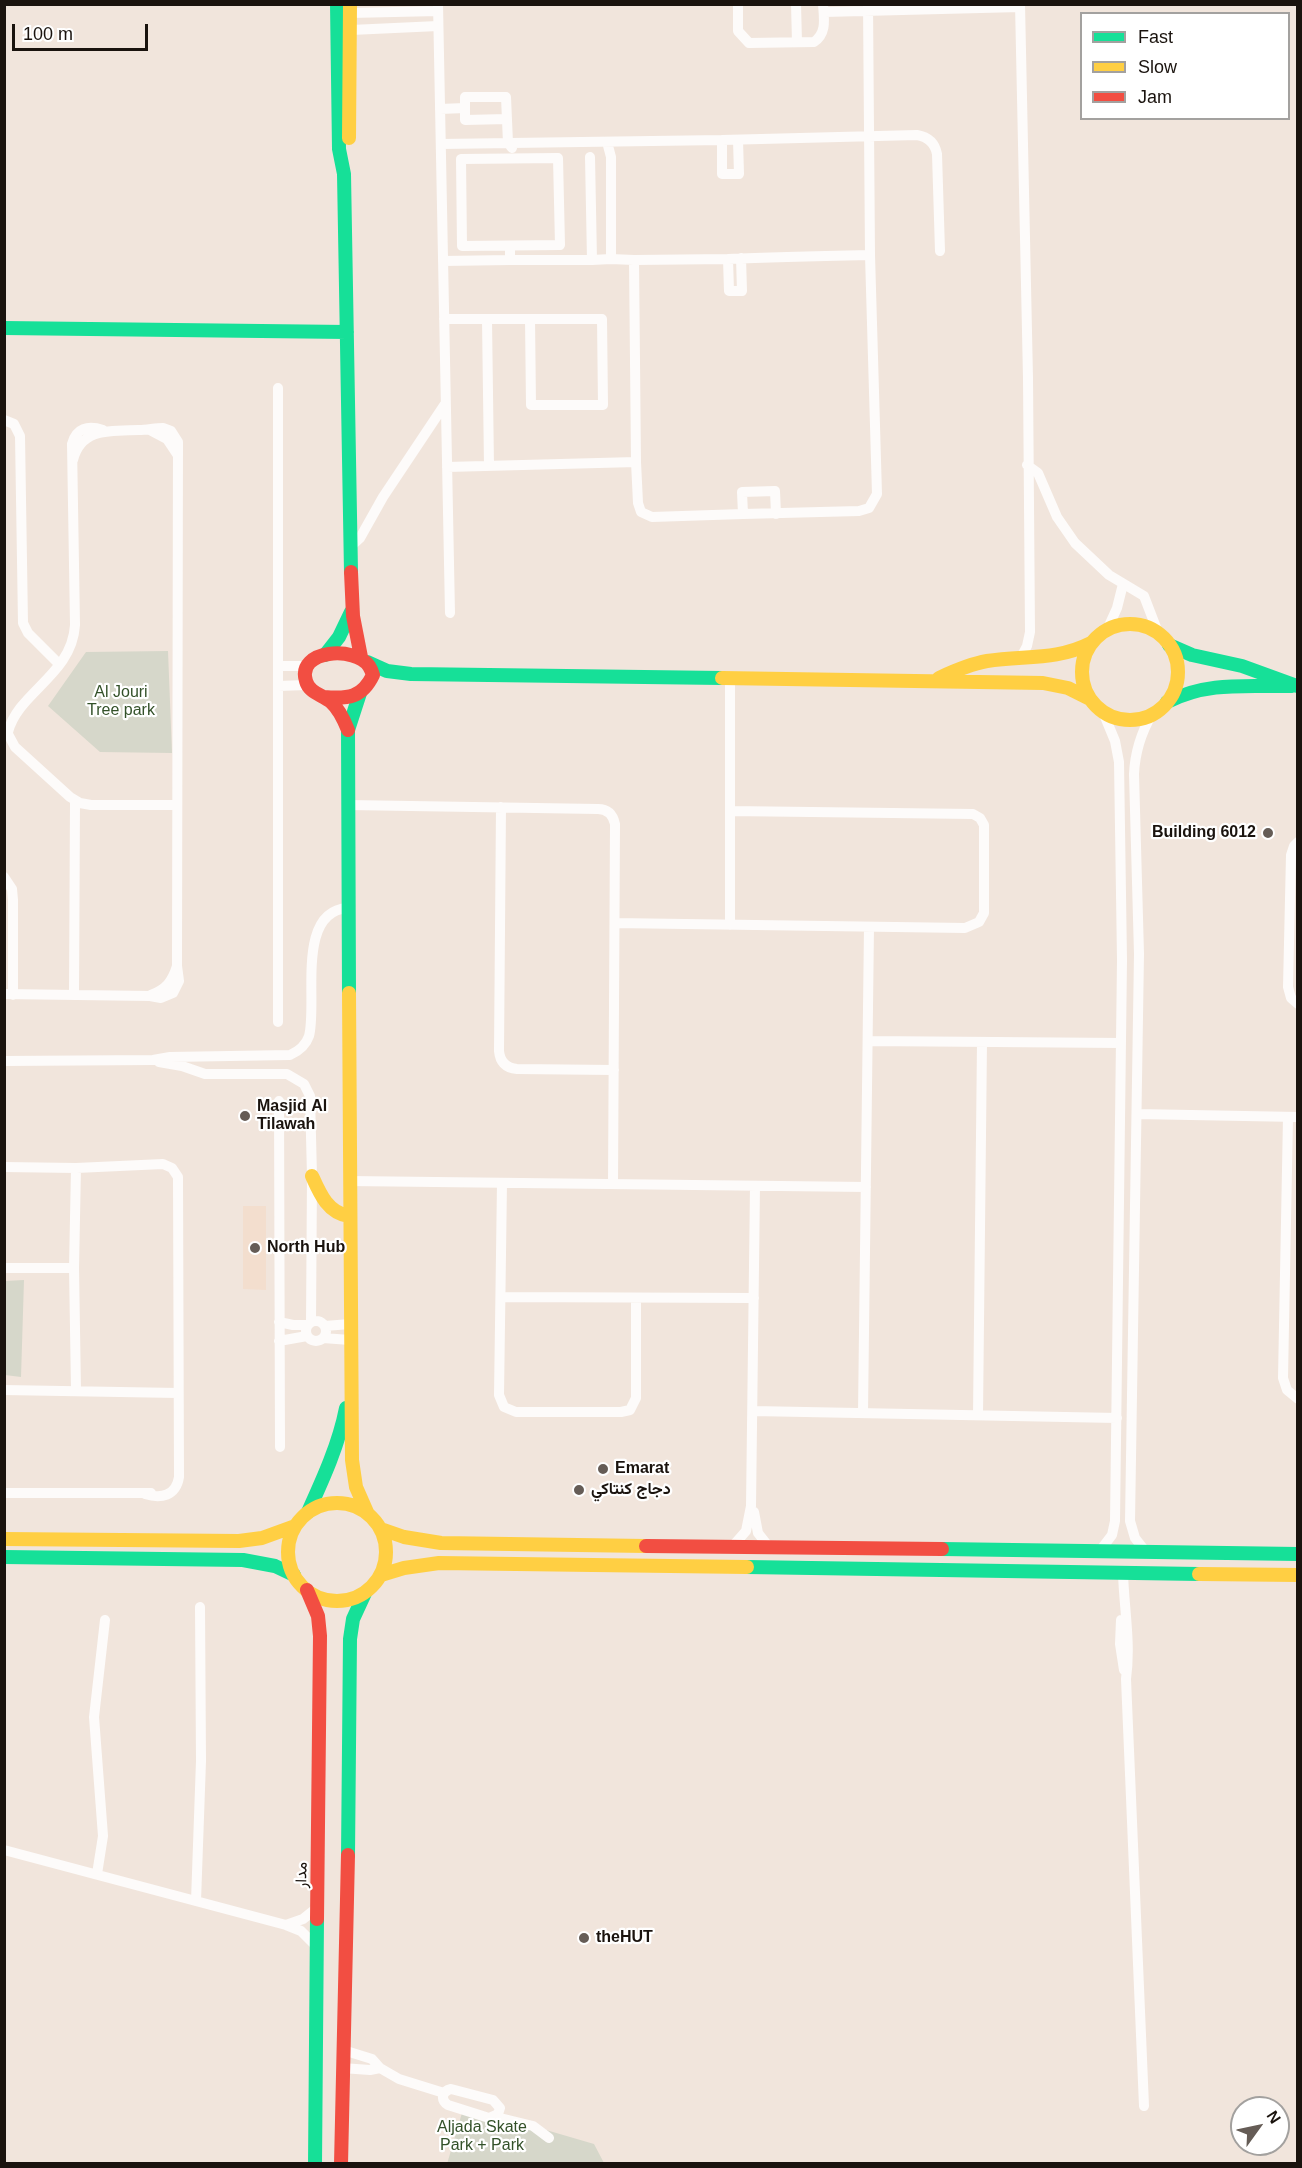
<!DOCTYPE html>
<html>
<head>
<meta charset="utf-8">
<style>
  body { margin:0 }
  #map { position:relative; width:1302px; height:2168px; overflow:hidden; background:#f1e5dc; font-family:Helvetica,sans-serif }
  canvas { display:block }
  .frame { position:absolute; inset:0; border:6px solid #1a130e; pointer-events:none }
  .legend { position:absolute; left:1080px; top:12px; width:210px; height:108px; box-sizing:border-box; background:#fff; border:2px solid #a3a19f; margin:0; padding:8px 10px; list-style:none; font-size:18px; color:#1a130e }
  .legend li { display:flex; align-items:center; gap:12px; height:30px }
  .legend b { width:30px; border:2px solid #a3a19f }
  .north { position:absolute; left:1230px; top:2096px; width:60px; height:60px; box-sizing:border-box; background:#fff; border:2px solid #a3a19f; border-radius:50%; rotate:57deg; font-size:16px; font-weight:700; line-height:24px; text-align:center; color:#1a130e }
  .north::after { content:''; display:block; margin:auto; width:21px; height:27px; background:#655c56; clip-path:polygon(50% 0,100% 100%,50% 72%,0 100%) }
  .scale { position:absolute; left:12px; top:24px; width:136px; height:27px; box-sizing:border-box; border:3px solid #1a130e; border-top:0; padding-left:8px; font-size:18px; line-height:21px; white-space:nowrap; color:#1a130e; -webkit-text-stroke:4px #fff; paint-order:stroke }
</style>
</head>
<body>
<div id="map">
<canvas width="1302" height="2168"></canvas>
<div class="frame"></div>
<ul class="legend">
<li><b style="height:8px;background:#16e098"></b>Fast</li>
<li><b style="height:8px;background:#ffcf43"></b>Slow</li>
<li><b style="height:8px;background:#f24e42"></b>Jam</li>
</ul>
<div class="north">N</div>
<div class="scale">100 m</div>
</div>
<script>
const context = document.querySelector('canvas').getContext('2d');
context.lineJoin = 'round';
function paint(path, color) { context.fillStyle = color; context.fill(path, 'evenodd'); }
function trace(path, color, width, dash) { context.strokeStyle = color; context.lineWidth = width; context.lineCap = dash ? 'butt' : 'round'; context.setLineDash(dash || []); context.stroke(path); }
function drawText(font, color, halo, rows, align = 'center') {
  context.font = font + ' Helvetica,Vazirmatn,sans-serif'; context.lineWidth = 4.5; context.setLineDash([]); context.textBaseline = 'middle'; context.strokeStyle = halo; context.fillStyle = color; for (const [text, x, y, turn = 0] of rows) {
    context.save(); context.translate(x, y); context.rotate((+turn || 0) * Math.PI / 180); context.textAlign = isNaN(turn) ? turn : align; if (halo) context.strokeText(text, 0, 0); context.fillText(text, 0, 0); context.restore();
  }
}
const built = new Path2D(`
  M 243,1206 L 266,1206 L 266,1290 L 243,1289 Z`);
const green = new Path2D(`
  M 168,651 L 172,753 L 100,752 L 48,706 L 86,652 Z
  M 24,1280 L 21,1377 L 5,1375 L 5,1281 Z
  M 464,2106 L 594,2144 L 604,2163 L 447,2164 Z`);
const street = new Path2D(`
  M 438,4 L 450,613
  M 738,4 L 738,31 L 749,43 L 814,42 C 827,33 824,19 823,4
  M 796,4 L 797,42
  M 824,12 L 1020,7
  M 350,13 L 438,11
  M 351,30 L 438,26
  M 440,109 L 465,108
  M 507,119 L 465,120 L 465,97 L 506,97 L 508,143 L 512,148
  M 738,140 L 739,174 L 722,174 L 722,140 L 917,135 C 928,137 935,143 937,154 L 940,251
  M 607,142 L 611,157 L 611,259 L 634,260 L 636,462 L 638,503 L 641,512 L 652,517 L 743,514
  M 441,144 L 722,140
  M 590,157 L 592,260 L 611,259
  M 558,158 L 560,245 L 462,246 L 461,159 Z
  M 741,258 L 742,291 L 729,291 L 728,259 C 776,257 823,256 870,255
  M 510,260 L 592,260
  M 634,260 L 728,259
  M 443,261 L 510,260 L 510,246
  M 444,319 L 530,319
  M 530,319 L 602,319 L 603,405 L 531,405 Z
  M 487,320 L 489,466
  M 4,420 L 14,424 L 20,436 L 23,623 L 28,633 L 59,664
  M 150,430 L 167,439 L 177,454
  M 1027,465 L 1038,473 L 1057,517 L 1075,543 L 1109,575 L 1144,596 L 1159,635
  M 447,467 L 636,462
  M 776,514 L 775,491 L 742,492 L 743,514 L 859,511 L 869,508 L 877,494 L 870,255 L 868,4
  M 350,547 L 360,538 L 383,497 L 445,404
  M 1107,630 L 1117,608 L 1123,584
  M 1020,659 L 1027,646 L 1030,632 L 1028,378 L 1020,4
  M 278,666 L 307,666
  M 278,686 L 307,685
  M 8,732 C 18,692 72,675 75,625 L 72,444 C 76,428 88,425 103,430
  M 8,734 L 15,747 L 70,797 L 80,803 L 91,805 L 176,805
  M 348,805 L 598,809 C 608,809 613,815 615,824 L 613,1184
  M 501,807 L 499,1051 C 500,1062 506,1068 517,1069 L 614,1070
  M 1298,842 L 1294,846 L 1291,855 L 1288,987 L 1291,998 L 1298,1004
  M 4,877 L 12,889 L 13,900 L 13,995
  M 615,923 L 965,928 L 979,922 L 984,913 L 984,825 L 980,818 L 973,814 L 730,811
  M 730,925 L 730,680
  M 4,994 L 150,996 L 161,998 L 173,993 L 179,981 L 177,966 L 178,442 L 171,431 L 163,428 C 155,428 147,430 139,430 C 112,431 81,427 73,460
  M 74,994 L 75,801
  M 151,995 C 166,989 172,982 177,966
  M 278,1022 L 278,388
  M 868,1041 L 1121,1043
  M 4,1061 L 153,1060 L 170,1057 L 290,1055 C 299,1051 306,1045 309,1036 C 318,1003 295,911 348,908
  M 159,1062 L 182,1066 L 205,1074 L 287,1074 L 304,1084 L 310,1096 L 312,1176 L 311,1322
  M 279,1101 L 280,1447
  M 1137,1114 L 1298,1117
  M 1288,1117 L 1283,1378 L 1287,1390 L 1298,1399
  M 4,1167 L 76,1168 L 163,1164 L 172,1168 L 178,1177 L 179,1477 C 176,1496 161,1499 145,1494
  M 349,1181 L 866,1187
  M 502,1183 L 499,1395 L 504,1407 L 516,1412 L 621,1412 L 630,1410 L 636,1398 L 636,1299
  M 4,1268 L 74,1268
  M 501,1297 L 754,1298
  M306 1331a10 10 0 1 1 20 0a10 10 0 1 1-20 0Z
  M 279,1322 L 293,1325 L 307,1325
  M 325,1326 L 350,1324
  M 323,1338 L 350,1340
  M 279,1341 L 307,1336
  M 4,1390 L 178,1393
  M 76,1390 L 74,1268 L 76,1168
  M 753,1411 L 1117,1418
  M 863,1413 L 869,927
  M 978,1415 L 982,1042
  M 4,1493 L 151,1493
  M 754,1512 L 758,1533 L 769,1547
  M 732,1547 L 746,1531 L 751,1506 L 755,1186
  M 1099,1552 L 1112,1535 L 1115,1521 L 1122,960 L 1119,762 L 1115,741 L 1103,712
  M 1146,1552 L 1135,1538 L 1130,1521 L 1139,954 L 1134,774 C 1135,752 1141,733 1152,714
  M 1123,1573 C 1124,1608 1131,1643 1126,1679 L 1144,2106
  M 1121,1620 L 1120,1644 L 1124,1670
  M 4,1850 L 286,1925 L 301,1931 L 318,1948
  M 97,1874 L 103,1836 L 94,1717 L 105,1620
  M 196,1901 L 201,1761 L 200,1607
  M 286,1925 L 303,1919 L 318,1907
  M 343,2050 L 372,2059 L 380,2068 L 399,2079 L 444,2093
  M 342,2068 L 370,2070 L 380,2068
  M 451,2089 L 493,2100 L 500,2108 L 498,2114 L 489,2118 L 448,2105 C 440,2100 442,2091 451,2089 Z
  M 496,2117 L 533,2126 L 549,2138`);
const fast = new Path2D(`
  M 337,4 L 339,149 L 344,174 L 351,572
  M 4,328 L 347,332
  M 1169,645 L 1192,655 L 1242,666 L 1297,686
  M 325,655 L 339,637 L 351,612
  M 367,662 L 387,671 L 411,674 L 722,678
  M 1167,702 C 1209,681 1246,687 1292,686
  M 349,993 L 348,730 L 360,693
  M 308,1512 C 323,1479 339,1444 346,1408
  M 942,1549 L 1298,1554
  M 4,1557 L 243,1560 L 275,1566 L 294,1575
  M 747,1567 L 1199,1574
  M 348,1855 L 350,1639 L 353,1619 L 365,1593
  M 315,2164 L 317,1919`);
const slow = new Path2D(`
  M 349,138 L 350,4
  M1082 672a48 48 0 1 1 96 0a48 48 0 1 1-96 0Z
  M 722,678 L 1043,683 L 1068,688 L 1090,699
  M 939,678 C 954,671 970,664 987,661 C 1024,655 1056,661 1091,643
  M 349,993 L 352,1460 L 356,1487 L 367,1512
  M 312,1176 C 320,1194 328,1213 349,1216
  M288 1552a49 49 0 1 1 98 0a49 49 0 1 1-98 0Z
  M 381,1529 L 404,1537 L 441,1543 L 646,1546
  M 4,1539 L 239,1541 L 262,1538 L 295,1526
  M 1199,1574 L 1298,1575
  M 381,1575 L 404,1568 L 439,1563 L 747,1567`);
const jam = new Path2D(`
  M 351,572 L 353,616 L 361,657
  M 324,697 C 348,699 362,698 373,675 C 372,672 371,669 369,666 C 356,646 296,649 306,681 C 309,693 323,695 331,702 C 339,709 344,720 348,730
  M 646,1546 L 942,1549
  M 307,1590 L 318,1616 L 320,1636 L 317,1919
  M 341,2164 L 348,1855`);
const markers = [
  [1268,833,6,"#655c56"],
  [245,1116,6,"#655c56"],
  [255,1248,6,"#655c56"],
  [603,1469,6,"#655c56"],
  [579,1490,6,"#655c56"],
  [584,1938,6,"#655c56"]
];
const parkNames = [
  ["Al Jouri",121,693],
  ["Tree park",121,711],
  ["Aljada Skate",482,2128],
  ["Park + Park",482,2146]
];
const poiNames = [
  ["Building 6012",1256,833,"right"],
  ["Masjid Al",257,1107],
  ["Tilawah",257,1125],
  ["North Hub",267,1248],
  ["Emarat",615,1469],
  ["دجاج كنتاكي",591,1490],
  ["theHUT",596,1938]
];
const streetNames = [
  ["مدار",302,1875,-89]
];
paint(built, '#f3dece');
paint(green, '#d6d7ca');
trace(street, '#fdfbfa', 10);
trace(fast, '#16e098', 14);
trace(slow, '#ffcf43', 14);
trace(jam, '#f24e42', 14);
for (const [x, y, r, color] of markers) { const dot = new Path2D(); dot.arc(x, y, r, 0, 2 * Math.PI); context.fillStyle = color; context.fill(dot); trace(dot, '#fff', 2); }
drawText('16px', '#335129', '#fff', parkNames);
drawText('bold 16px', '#1a130e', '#fff', poiNames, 'left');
drawText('16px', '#1a130e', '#fff', streetNames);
</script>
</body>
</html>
